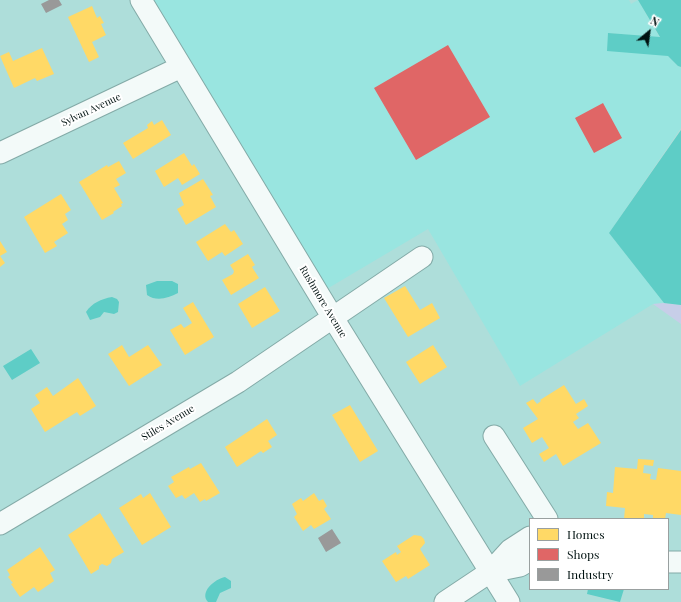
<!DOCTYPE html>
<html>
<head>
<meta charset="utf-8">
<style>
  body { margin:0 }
  #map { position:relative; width:681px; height:602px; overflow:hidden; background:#aededa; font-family:"Playfair Display",serif }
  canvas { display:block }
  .legend { position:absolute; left:529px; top:518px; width:140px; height:72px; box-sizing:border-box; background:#fff; border:1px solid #99a0a0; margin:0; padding:5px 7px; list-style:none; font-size:12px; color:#001211 }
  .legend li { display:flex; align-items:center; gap:8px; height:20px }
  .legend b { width:20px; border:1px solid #99a0a0 }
  .north { position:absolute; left:629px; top:12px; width:40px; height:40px; -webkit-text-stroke:3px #fff; paint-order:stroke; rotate:29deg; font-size:11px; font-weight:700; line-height:16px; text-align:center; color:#001211 }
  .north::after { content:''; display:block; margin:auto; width:14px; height:18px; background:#001211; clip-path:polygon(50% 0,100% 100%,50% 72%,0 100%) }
</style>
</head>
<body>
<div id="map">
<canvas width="681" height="602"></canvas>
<ul class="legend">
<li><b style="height:11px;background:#ffd966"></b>Homes</li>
<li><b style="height:11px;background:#e06666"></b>Shops</li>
<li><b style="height:11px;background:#999"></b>Industry</li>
</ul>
<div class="north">N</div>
</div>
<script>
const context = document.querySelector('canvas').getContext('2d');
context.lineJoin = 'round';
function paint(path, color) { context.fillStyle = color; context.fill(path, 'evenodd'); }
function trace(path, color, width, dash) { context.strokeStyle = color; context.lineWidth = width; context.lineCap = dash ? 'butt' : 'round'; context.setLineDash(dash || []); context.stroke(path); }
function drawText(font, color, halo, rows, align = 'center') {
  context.font = font + ' "Playfair Display",serif'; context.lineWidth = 4; context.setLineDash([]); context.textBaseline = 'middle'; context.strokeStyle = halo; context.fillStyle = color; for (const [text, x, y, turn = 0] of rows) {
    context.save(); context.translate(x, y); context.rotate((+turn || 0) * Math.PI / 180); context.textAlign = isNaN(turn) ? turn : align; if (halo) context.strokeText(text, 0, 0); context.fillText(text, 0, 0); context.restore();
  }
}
const built = new Path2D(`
  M 147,0 L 629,0 L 631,4 L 638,0 L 660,38 L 609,33 L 668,56 L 678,66 L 681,67 L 681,128 L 609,233 L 664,303 L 653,304 L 520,386 L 428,229 L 320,293 Z`);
const green = new Path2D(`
  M 664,303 L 681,305 L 681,324 L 653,304 Z`);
const water = new Path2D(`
  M 638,0 L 681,0 L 681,67 L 678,66 L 668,56 L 607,51 L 608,33 L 660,37 Z
  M 681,130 L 681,305 L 664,303 L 609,233 Z
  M 157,281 L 172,281 L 178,284 L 178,293 C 168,298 157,302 147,295 L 146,285 Z
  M 112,297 L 117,299 L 119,302 L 118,312 L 114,314 L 104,312 L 100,317 L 90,320 L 86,312 C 92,303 101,299 112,297 Z
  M 31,349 L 40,363 L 12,380 L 3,366 Z
  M 225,577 L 231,581 L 231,588 L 220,593 L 216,602 L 208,602 C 199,592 215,579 225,577 Z
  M 588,589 L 624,589 L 620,602 L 587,594 Z`);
const homes = new Path2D(`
  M 92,6 L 97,18 L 100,16 L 104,23 L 101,24 L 106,35 L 92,42 L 99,57 L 89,62 L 68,17 Z
  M 42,48 L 54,74 L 37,81 L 35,78 L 14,88 L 0,56 L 9,52 L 13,61 Z
  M 162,120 L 171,135 L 133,159 L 123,143 L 148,128 L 147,125 L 152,121 L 154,125 Z
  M 184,153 L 192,166 L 194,164 L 200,174 L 182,185 L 178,178 L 164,187 L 155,171 Z
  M 119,161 L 126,173 L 116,179 L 120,185 L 114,188 L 123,203 L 121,204 L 122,206 L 113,212 L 114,213 L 102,220 L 79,182 L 107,165 L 108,167 Z
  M 203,179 L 213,195 L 210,196 L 216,207 L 186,225 L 177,209 L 184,205 L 179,193 Z
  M 61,194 L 71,210 L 65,214 L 68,220 L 62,224 L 68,233 L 54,242 L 57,246 L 45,253 L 24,217 Z
  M 225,224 L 231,232 L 234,230 L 243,244 L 225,256 L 222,252 L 208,261 L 196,242 Z
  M 0,241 L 7,252 L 0,256 L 5,263 L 0,267 Z
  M 248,254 L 255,265 L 252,267 L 259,278 L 231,295 L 222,280 L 233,274 L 234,271 L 230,265 Z
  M 405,286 L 420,310 L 432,303 L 440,318 L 408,337 L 384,298 Z
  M 265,287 L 280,311 L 252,328 L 238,304 Z
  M 193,302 L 214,337 L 185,355 L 170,330 L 181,324 L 184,328 L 192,323 L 183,308 Z
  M 122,345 L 129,357 L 148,345 L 162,365 L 129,386 L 108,354 Z
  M 433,345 L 447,367 L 420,384 L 406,362 Z
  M 78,378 L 96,406 L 80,416 L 77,412 L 45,432 L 31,409 L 40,403 L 35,395 L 47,387 L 53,396 Z
  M 564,385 L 576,404 L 584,399 L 588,406 L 576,414 L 579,418 L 573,422 L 578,429 L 588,423 L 601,443 L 563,466 L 556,454 L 544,462 L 539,454 L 549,448 L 542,437 L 532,443 L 523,428 L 538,419 L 526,403 L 533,399 L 537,404 L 541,401 L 540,400 Z
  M 350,405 L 378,451 L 360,462 L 332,415 Z
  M 267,419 L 277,435 L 268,441 L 272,447 L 263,453 L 261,451 L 237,467 L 225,447 Z
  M 638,459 L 654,460 L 653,466 L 644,465 L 643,473 L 651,474 L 650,479 L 656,480 L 658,468 L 681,471 L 681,515 L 666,513 L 665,519 L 653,519 L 653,515 L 644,514 L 644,519 L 624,519 L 625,508 L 606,506 L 607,492 L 613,493 L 615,467 L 637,469 Z
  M 201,463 L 220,493 L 206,501 L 205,499 L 200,502 L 194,493 L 185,499 L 182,495 L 176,498 L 168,486 L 174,482 L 171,477 L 189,467 L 190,469 Z
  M 150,493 L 171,527 L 142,545 L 119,508 L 141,494 L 143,498 Z
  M 314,493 L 319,501 L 323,499 L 327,506 L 324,509 L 331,519 L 314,529 L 311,525 L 303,531 L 294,517 L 297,514 L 292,504 L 301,498 L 303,501 Z
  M 100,513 L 124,552 L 112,559 L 111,563 L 107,566 L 102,564 L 99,566 L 99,569 L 91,574 L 68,535 Z
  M 414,535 L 421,536 L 424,539 L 425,543 L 420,549 L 430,565 L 408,579 L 406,576 L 396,582 L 382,561 L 396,552 L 397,555 L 401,552 L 397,546 Z
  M 40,547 L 55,570 L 50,573 L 54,581 L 38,592 L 34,587 L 20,597 L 11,584 L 13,583 L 8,577 L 10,575 L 7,570 Z`);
const shops = new Path2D(`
  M 448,45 L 490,117 L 416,160 L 374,88 Z
  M 603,103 L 622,138 L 594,153 L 575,118 Z`);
const industry = new Path2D(`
  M 49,0 L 59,0 L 62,5 L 46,13 L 41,4 Z
  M 332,529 L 341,543 L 326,552 L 318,538 Z`);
const street = new Path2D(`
  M 141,0 L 333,318 L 509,602
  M 0,153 L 181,67
  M 494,436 L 547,519
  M 0,524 L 238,382 L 422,257
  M 668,562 L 681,562
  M 490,572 L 520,566 L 530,560
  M 445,602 L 490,572 L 510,550 L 530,537`);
const streetNames = [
  ["Sylvan Avenue",91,110,-25],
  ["Rushmore Avenue",323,302,59],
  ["Stiles Avenue",168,423,-31]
];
paint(built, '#99e5e0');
paint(green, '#c7cee8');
paint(water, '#5ecdc6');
paint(homes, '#ffd966');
paint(shops, '#e06666');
paint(industry, '#999');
trace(street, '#83aaa7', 23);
trace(street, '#f3faf9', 21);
drawText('10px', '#001211', '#fff', streetNames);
</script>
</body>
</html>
